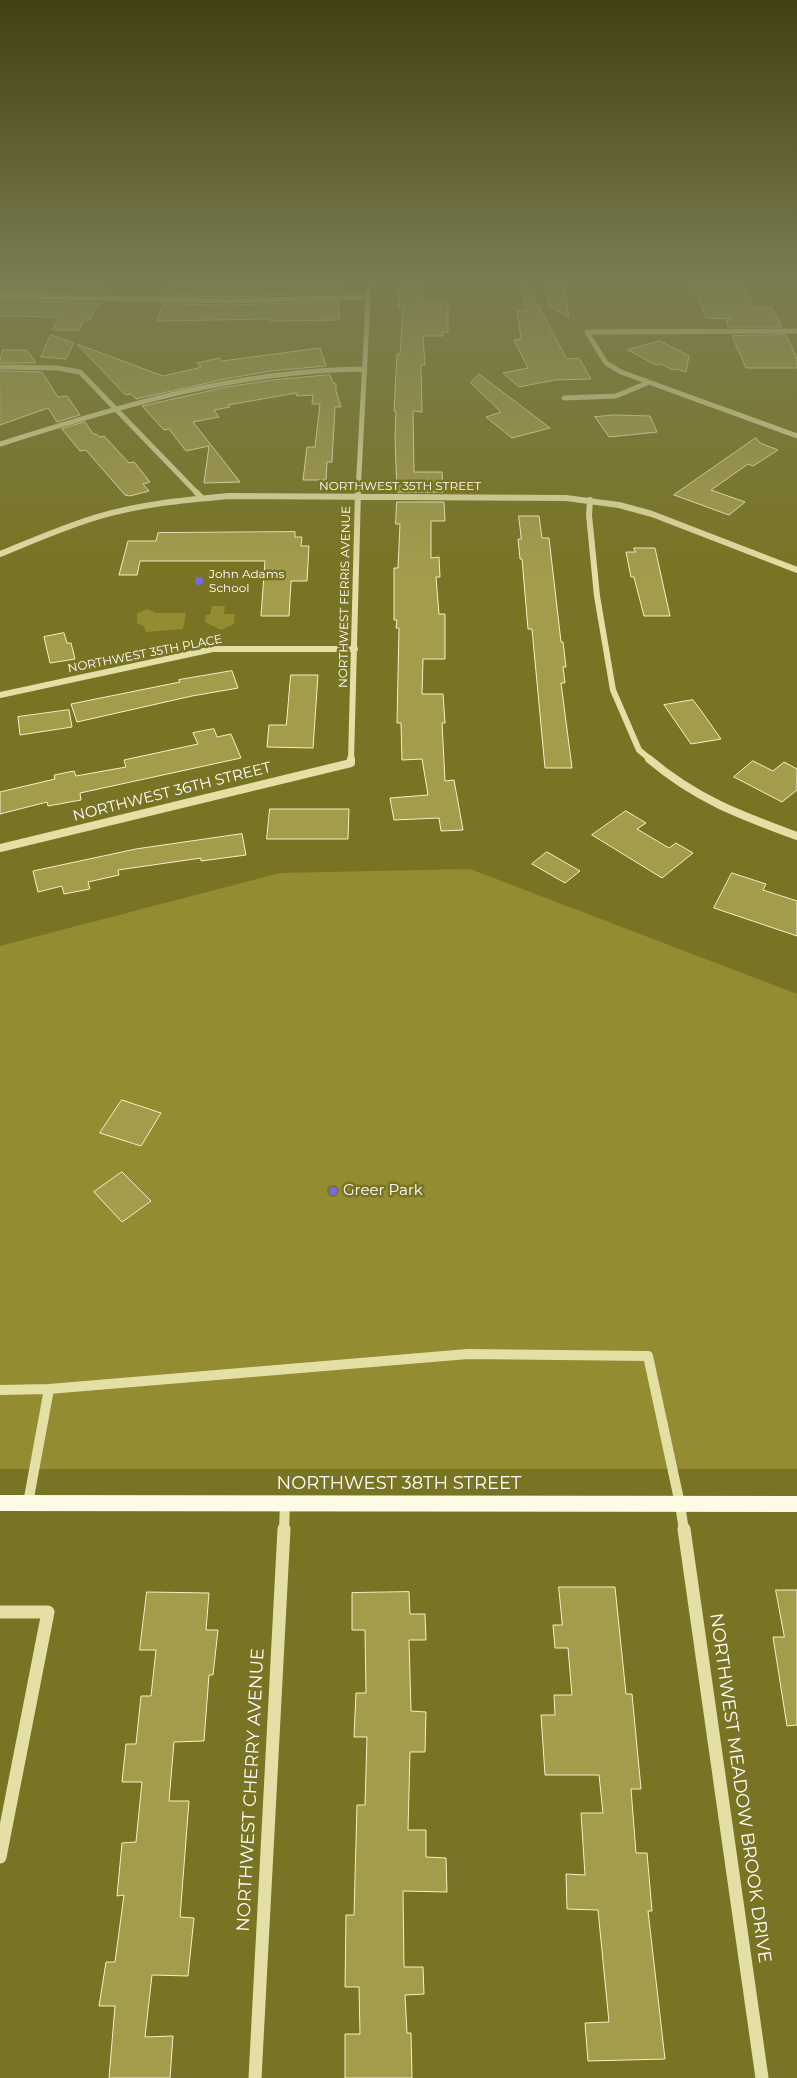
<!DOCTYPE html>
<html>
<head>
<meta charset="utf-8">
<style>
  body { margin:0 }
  canvas { display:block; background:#797423 }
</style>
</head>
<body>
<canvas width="797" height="2078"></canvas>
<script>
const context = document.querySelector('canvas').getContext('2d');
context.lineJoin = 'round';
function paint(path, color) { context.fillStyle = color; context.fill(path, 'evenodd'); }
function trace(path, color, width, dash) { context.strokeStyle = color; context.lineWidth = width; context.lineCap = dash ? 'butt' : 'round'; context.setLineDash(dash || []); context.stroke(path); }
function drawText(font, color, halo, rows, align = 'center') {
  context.font = font + ' Montserrat,sans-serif'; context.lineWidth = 5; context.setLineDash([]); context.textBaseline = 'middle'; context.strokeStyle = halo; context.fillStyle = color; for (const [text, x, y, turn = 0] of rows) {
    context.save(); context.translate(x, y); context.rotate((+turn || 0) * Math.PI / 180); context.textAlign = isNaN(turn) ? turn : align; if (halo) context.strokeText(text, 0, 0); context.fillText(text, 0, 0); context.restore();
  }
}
const green = new Path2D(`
  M 212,606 L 225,606 L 224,614 L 235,614 L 234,624 L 221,630 L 205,622 L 206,615 L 210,615 Z
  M 147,609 L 156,613 L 186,613 L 183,629 L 146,632 L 144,626 L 137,623 L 137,614 Z
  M 470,869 L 797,994 L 797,1469 L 0,1469 L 0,946 L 280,873 Z`);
const building = new Path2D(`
  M 0,283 L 107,283 L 102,294 L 0,292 Z
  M 340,283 L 340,293 L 230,297 L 167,295 L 170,285 Z
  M 521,283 L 526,283 L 567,359 L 579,358 L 591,379 L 555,380 L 519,387 L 503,373 L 528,368 L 514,340 L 521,339 L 517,311 L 526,311 Z
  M 546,283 L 563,283 L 569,317 L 549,306 Z
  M 692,283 L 743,283 L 753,308 L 772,308 L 782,327 L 728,327 L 726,321 L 731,319 L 707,318 Z
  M 399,284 L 423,284 L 423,302 L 448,302 L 448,332 L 443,332 L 443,336 L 423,336 L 425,365 L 421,365 L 422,412 L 413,411 L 414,472 L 442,472 L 443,492 L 397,492 L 395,438 L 396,411 L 394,411 L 397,354 L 400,354 L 403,308 L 399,308 Z
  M 0,300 L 98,303 L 90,320 L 84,320 L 79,330 L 53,330 L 59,317 L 0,316 Z
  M 339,302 L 339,320 L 271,321 L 271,319 L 157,321 L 163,304 L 230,305 Z
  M 51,335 L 74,343 L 66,359 L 41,357 Z
  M 786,335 L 797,359 L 797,368 L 746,368 L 732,336 Z
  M 660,341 L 689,356 L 686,372 L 677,369 L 673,370 L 661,364 L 656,365 L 628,350 Z
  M 77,344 L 163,376 L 198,368 L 201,367 L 197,363 L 219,358 L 222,361 L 320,348 L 326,366 L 271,371 L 225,379 L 136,399 L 131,394 L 126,395 Z
  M 3,350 L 27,350 L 36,363 L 0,363 Z
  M 0,371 L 42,372 L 58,397 L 67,396 L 80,415 L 57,422 L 48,408 L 0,425 Z
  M 479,374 L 550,428 L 512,438 L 486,417 L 501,412 L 471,383 Z
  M 330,375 L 333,383 L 336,384 L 336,391 L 341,407 L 335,407 L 332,462 L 327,462 L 326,480 L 303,480 L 307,447 L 315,447 L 320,404 L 312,404 L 313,395 L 297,396 L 296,393 L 228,405 L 230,407 L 214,410 L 219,417 L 193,422 L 240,482 L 204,483 L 209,446 L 186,451 L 169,429 L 164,430 L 142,406 L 226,387 L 272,380 Z
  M 614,415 L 650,416 L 657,432 L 609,437 L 595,417 Z
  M 85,422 L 93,434 L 96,434 L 100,437 L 104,436 L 129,463 L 134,462 L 150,482 L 143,484 L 149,491 L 130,496 L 125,495 L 86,450 L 80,451 L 62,429 Z
  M 756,438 L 760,443 L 778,450 L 753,466 L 748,464 L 711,490 L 745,502 L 729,515 L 674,495 Z
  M 397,502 L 444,502 L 445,521 L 431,521 L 431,558 L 439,557 L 440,577 L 436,577 L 439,614 L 445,614 L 445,659 L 423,659 L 422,694 L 443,694 L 445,723 L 442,723 L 445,781 L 454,780 L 463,830 L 441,831 L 439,818 L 394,820 L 390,798 L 428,795 L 422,759 L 402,760 L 401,723 L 397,723 L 399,628 L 396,628 L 397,620 L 394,620 L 394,568 L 398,568 L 400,524 L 396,524 Z
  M 519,516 L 539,516 L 542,538 L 549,538 L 561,642 L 563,642 L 566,667 L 563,667 L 565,683 L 561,683 L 572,768 L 545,768 L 532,629 L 528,629 L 522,559 L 520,559 L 518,539 L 521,539 Z
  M 295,532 L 295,537 L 302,537 L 301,546 L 309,546 L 307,581 L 291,581 L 289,616 L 261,616 L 265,561 L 140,561 L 137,575 L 119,575 L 128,541 L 156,541 L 158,533 Z
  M 634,548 L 655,548 L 670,616 L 644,616 L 634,577 L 631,577 L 626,552 L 635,552 Z
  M 64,633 L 67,643 L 71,643 L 75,659 L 50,663 L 44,637 Z
  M 232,671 L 238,688 L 192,696 L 77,722 L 71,704 L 180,682 L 179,680 Z
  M 291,675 L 318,675 L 313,748 L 267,747 L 269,725 L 286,725 Z
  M 693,700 L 702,712 L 721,739 L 691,744 L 664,705 Z
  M 69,710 L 72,727 L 20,735 L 18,717 Z
  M 214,729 L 217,737 L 231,734 L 241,758 L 80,793 L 81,800 L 48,806 L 47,802 L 0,814 L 0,792 L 55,779 L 54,775 L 74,771 L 76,776 L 126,767 L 124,760 L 198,744 L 193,733 Z
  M 753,761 L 773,771 L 784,762 L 797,769 L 797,790 L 782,802 L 734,777 Z
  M 270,809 L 349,809 L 348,839 L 267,839 Z
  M 626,811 L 646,823 L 637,829 L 669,848 L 676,843 L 693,853 L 662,878 L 592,835 Z
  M 242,834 L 246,855 L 201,861 L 201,858 L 118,870 L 119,875 L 88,882 L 90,889 L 64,894 L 62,886 L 38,892 L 33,871 L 136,849 Z
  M 547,852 L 580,871 L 565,883 L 532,864 Z
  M 732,873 L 766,884 L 763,890 L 797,901 L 797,936 L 714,908 Z
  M 122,1100 L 161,1113 L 141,1146 L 100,1133 Z
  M 122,1172 L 151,1201 L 122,1222 L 94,1192 Z
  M 559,1587 L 615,1587 L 626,1694 L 632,1694 L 641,1789 L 631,1789 L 636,1853 L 647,1853 L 652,1911 L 648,1911 L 665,2059 L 588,2061 L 585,2023 L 609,2022 L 598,1910 L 567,1909 L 566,1874 L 585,1875 L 581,1813 L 603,1813 L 599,1775 L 545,1775 L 541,1715 L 555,1715 L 554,1695 L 572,1695 L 568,1648 L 555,1648 L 553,1625 L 562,1625 Z
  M 776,1590 L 797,1590 L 797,1725 L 787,1726 L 773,1637 L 784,1637 Z
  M 147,1592 L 209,1593 L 206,1630 L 218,1630 L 213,1675 L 209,1675 L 204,1741 L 174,1742 L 169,1801 L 189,1801 L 180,1917 L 194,1918 L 188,1976 L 152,1975 L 145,2037 L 173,2036 L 170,2078 L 109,2078 L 115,2006 L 99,2006 L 106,1962 L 115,1962 L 124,1895 L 117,1896 L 122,1843 L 136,1842 L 142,1782 L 122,1782 L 126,1744 L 136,1744 L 141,1696 L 151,1696 L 156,1650 L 140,1650 Z
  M 409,1592 L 410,1614 L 425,1614 L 426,1640 L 409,1640 L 411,1711 L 426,1712 L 425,1752 L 410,1752 L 408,1830 L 426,1830 L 426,1857 L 446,1858 L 447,1892 L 403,1891 L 404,1967 L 423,1967 L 424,1994 L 405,1995 L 407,2033 L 411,2033 L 412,2078 L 345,2078 L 345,2034 L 360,2034 L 359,1987 L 345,1987 L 346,1915 L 354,1915 L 357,1805 L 365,1805 L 367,1737 L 354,1737 L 356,1693 L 366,1693 L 365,1630 L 352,1630 L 352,1593 Z`);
const minorFar4 = new Path2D(`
  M 0,296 L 230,301 L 368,297
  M 797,331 L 587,332 L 606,363 L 621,372 L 797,436
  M 0,367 L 57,368 L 80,372 L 197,493
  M 564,398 L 616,396 L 647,383
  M 0,444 C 120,406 238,370 365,369
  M 358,493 L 369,283`);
const minorFar3 = new Path2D(`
  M 196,492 L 202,498
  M 590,500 L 589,515 L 597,596 L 613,690 L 639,750 L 651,760
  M 0,554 C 32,541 64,527 97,517 C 140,504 184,500 229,496 L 566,498 L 619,505 L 652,514 L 797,570
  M 0,695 L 213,649 L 355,649
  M 351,760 L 358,492`);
const minorFar2 = new Path2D(`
  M 649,759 C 696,799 740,815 797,836
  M 0,848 L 351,763 L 351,759`);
const minorFar1 = new Path2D(`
  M 0,1390 L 49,1389 L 468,1354 L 648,1356 L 680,1504 L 684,1531
  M 28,1503 L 49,1389
  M 284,1531 L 285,1503`);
const minor = new Path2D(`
  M 684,1529 L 762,2078
  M 0,1612 L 48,1612 L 0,1857
  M 255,2078 L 284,1529`);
const major = new Path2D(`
  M 0,1495 L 797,1496 L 797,1512 L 0,1511 Z`);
const markers = [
  [199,581,5,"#7569ef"],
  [333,1191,5,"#7569ef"]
];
const farStreetnames = [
  ["NORTHWEST 35TH STREET",400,486],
  ["NORTHWEST FERRIS AVENUE",345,597,-89],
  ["NORTHWEST 35TH PLACE",145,654,-11]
];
const farPoinames = [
  ["John Adams",209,574],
  ["School",209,588]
];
const streetNames = [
  ["NORTHWEST 36TH STREET",172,792,-14]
];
const poiNames = [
  ["Greer Park",343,1191]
];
const nearStreetnames = [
  ["NORTHWEST 38TH STREET",399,1484],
  ["NORTHWEST MEADOW BROOK DRIVE",740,1788,82],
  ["NORTHWEST CHERRY AVENUE",251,1790,-87]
];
paint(green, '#938c31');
paint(building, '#a39c4b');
trace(building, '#f3f0c8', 1);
trace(minorFar4, '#e4dfa5', 5);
trace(minorFar3, '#e4dfa5', 6);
trace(minorFar2, '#e4dfa5', 8);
trace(minorFar1, '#e4dfa5', 10);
trace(minor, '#e4dfa5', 13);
paint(major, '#fcfce5');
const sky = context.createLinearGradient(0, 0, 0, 574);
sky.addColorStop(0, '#434013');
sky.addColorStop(0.49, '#7b7d50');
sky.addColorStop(1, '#7b7d5000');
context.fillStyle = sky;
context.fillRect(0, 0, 797, 574);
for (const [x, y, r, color] of markers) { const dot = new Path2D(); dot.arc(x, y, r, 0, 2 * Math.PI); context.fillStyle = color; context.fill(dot); trace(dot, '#797423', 2); }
drawText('12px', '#fff', '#797423', farStreetnames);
drawText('12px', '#fff', '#797423', farPoinames, 'left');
drawText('15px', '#fff', '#797423', streetNames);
drawText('15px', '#fff', '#797423', poiNames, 'left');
drawText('18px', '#fff', '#797423', nearStreetnames);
</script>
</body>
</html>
